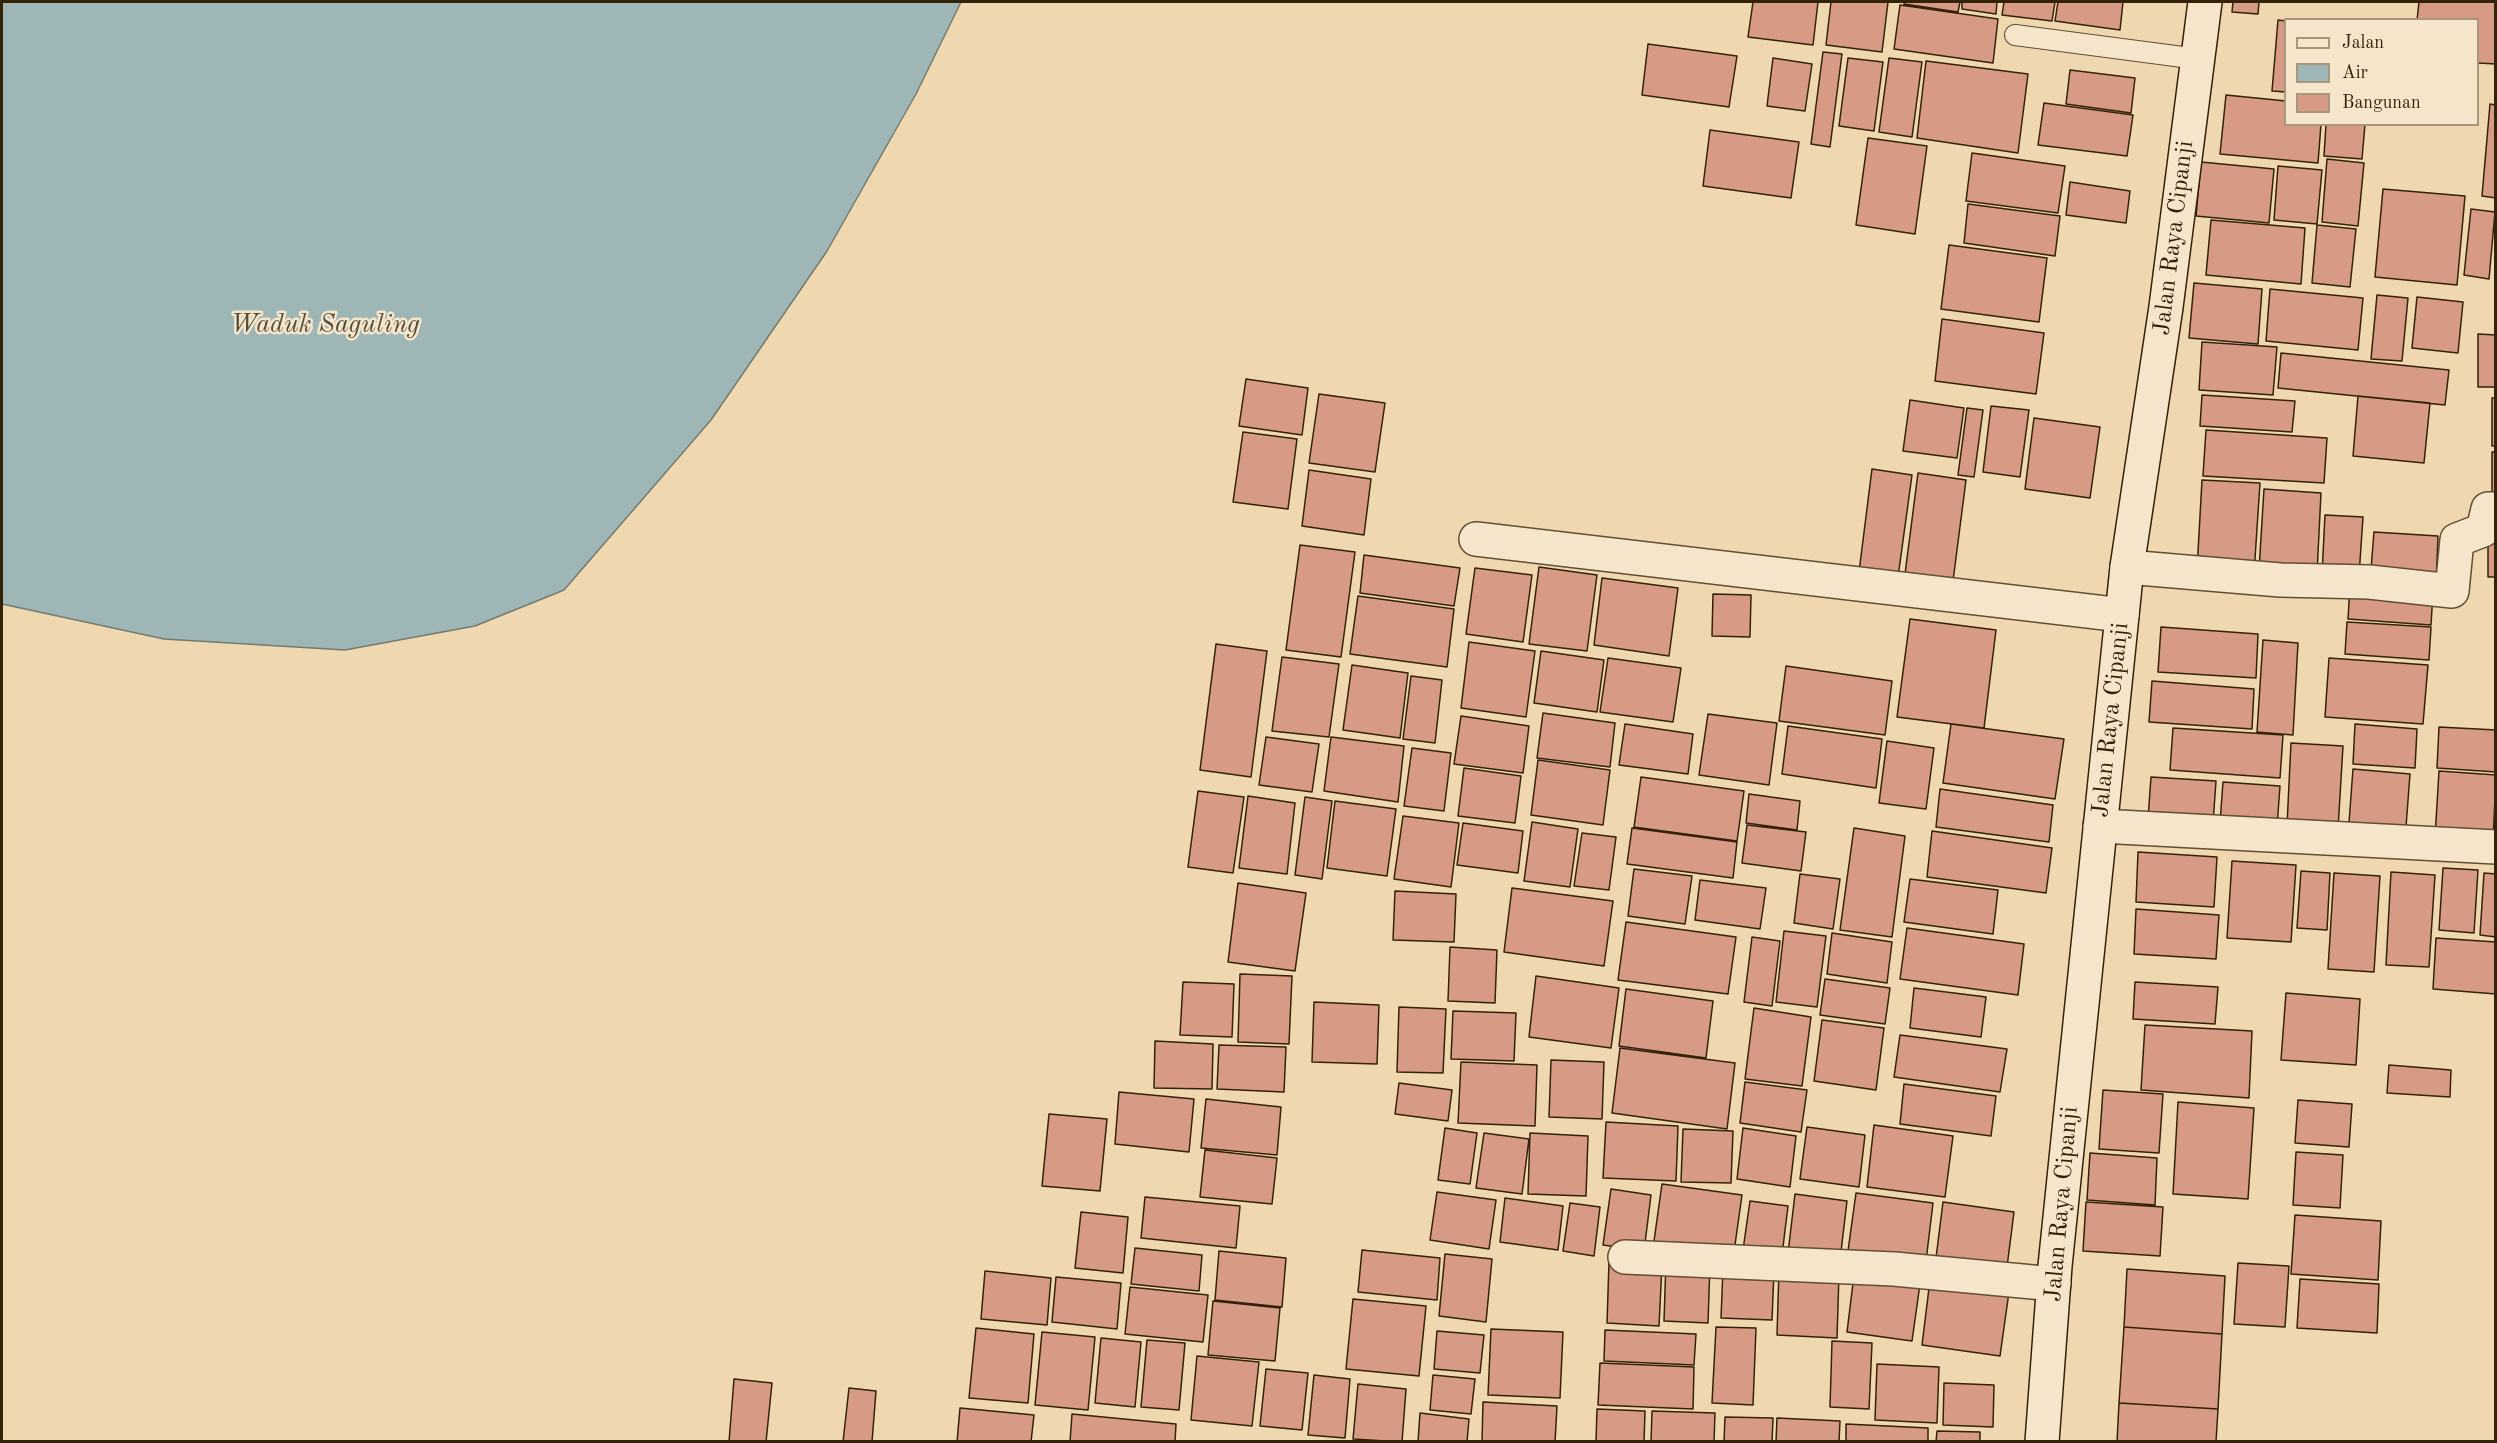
<!DOCTYPE html>
<html>
<head>
<meta charset="utf-8">
<style>
  body { margin:0 }
  #map { position:relative; width:2497px; height:1443px; overflow:hidden; background:#efd7af; font-family:"Old Standard TT",serif }
  canvas { display:block }
  .frame { position:absolute; inset:0; border:3px solid #342208; pointer-events:none }
  .legend { position:absolute; left:2284px; top:18px; width:195px; height:108px; box-sizing:border-box; background:#f5e5cb; border:2px solid #a8977d; margin:0; padding:8px 10px; list-style:none; font-size:18px; color:#342208 }
  .legend li { display:flex; align-items:center; gap:12px; height:30px }
  .legend b { width:30px; border:2px solid #a8977d }
</style>
</head>
<body>
<div id="map">
<canvas width="2497" height="1443"></canvas>
<div class="frame"></div>
<ul class="legend">
<li><b style="height:8px;background:#f5e5cb"></b>Jalan</li>
<li><b style="height:16px;background:#9eb7b6"></b>Air</li>
<li><b style="height:16px;background:#d79b85"></b>Bangunan</li>
</ul>
</div>
<script>
const context = document.querySelector('canvas').getContext('2d');
context.lineJoin = 'round';
function paint(path, color) { context.fillStyle = color; context.fill(path, 'evenodd'); }
function trace(path, color, width, dash) { context.strokeStyle = color; context.lineWidth = width; context.lineCap = dash ? 'butt' : 'round'; context.setLineDash(dash || []); context.stroke(path); }
function drawText(font, color, halo, rows, align = 'center') {
  context.font = font + ' "Old Standard TT",serif'; context.lineWidth = 5; context.setLineDash([]); context.textBaseline = 'middle'; context.strokeStyle = halo; context.fillStyle = color; for (const [text, x, y, turn = 0] of rows) {
    context.save(); context.translate(x, y); context.rotate((+turn || 0) * Math.PI / 180); context.textAlign = isNaN(turn) ? turn : align; if (halo) context.strokeText(text, 0, 0); context.fillText(text, 0, 0); context.restore();
  }
}
const water = new Path2D(`
  M 2,2 L 961,2 L 916,94 L 827,251 L 711,420 L 564,590 L 475,626 L 345,650 L 164,639 L 2,604 Z`);
const building = new Path2D(`
  M 1753,2 L 1818,2 L 1813,45 L 1748,37 Z
  M 1831,2 L 1888,2 L 1882,52 L 1826,45 Z
  M 1904,2 L 1960,2 L 1958,12 L 1904,4 Z
  M 1962,2 L 1997,2 L 1996,14 L 1962,9 Z
  M 2004,2 L 2055,2 L 2052,21 L 2002,15 Z
  M 2058,2 L 2123,2 L 2120,30 L 2055,21 Z
  M 2233,2 L 2259,2 L 2258,14 L 2232,12 Z
  M 2419,2 L 2496,2 L 2496,64 L 2478,63 L 2478,20 L 2417,20 Z
  M 1900,5 L 1998,19 L 1993,63 L 1894,49 Z
  M 2278,20 L 2286,21 L 2286,92 L 2272,91 Z
  M 1648,44 L 1737,56 L 1729,107 L 1642,95 Z
  M 1823,52 L 1842,54 L 1830,147 L 1811,144 Z
  M 1773,58 L 1812,64 L 1805,111 L 1767,106 Z
  M 1848,58 L 1883,62 L 1874,131 L 1839,126 Z
  M 1889,58 L 1922,62 L 1912,137 L 1879,132 Z
  M 1926,61 L 2028,74 L 2018,153 L 1917,138 Z
  M 2070,70 L 2135,78 L 2131,113 L 2066,104 Z
  M 2226,95 L 2286,101 L 2286,124 L 2321,124 L 2318,163 L 2220,154 Z
  M 2044,103 L 2133,115 L 2127,156 L 2038,145 Z
  M 2490,104 L 2496,105 L 2496,198 L 2482,196 Z
  M 2326,124 L 2365,124 L 2362,159 L 2324,156 Z
  M 1710,130 L 1799,142 L 1791,198 L 1703,186 Z
  M 1868,138 L 1927,146 L 1915,234 L 1856,225 Z
  M 1972,153 L 2065,166 L 2058,213 L 1966,201 Z
  M 2327,159 L 2364,163 L 2358,226 L 2322,222 Z
  M 2201,162 L 2274,169 L 2269,223 L 2196,216 Z
  M 2278,166 L 2322,170 L 2317,224 L 2274,220 Z
  M 2070,182 L 2130,191 L 2126,223 L 2066,215 Z
  M 2383,189 L 2465,196 L 2457,285 L 2375,277 Z
  M 1968,204 L 2060,216 L 2055,256 L 1964,243 Z
  M 2471,209 L 2495,212 L 2489,279 L 2464,275 Z
  M 2211,220 L 2305,228 L 2301,284 L 2206,275 Z
  M 2317,225 L 2356,229 L 2350,287 L 2312,283 Z
  M 1949,245 L 2047,258 L 2039,322 L 1941,309 Z
  M 2194,283 L 2262,289 L 2258,344 L 2189,338 Z
  M 2270,289 L 2363,298 L 2358,350 L 2266,341 Z
  M 2377,295 L 2408,298 L 2402,361 L 2371,359 Z
  M 2417,297 L 2463,302 L 2458,353 L 2412,348 Z
  M 1942,319 L 2044,333 L 2036,394 L 1935,381 Z
  M 2478,334 L 2496,335 L 2496,387 L 2478,387 Z
  M 2202,342 L 2277,347 L 2273,395 L 2199,390 Z
  M 2281,353 L 2449,370 L 2445,405 L 2278,388 Z
  M 1246,379 L 1308,388 L 1302,435 L 1239,426 Z
  M 1319,394 L 1385,403 L 1375,472 L 1309,463 Z
  M 2202,395 L 2295,401 L 2292,432 L 2200,426 Z
  M 2358,396 L 2430,403 L 2424,463 L 2353,456 Z
  M 2492,398 L 2496,398 L 2496,446 L 2492,446 Z
  M 1910,400 L 1964,408 L 1957,458 L 1903,451 Z
  M 1991,406 L 2029,410 L 2020,477 L 1983,472 Z
  M 1967,408 L 1983,410 L 1974,477 L 1958,475 Z
  M 2034,418 L 2100,427 L 2090,498 L 2025,489 Z
  M 2206,430 L 2327,438 L 2324,483 L 2203,476 Z
  M 1243,432 L 1297,439 L 1288,509 L 1233,502 Z
  M 2492,452 L 2496,452 L 2496,502 L 2492,502 Z
  M 1872,469 L 1912,475 L 1898,577 L 1859,572 Z
  M 1309,470 L 1371,479 L 1364,535 L 1302,526 Z
  M 1918,473 L 1966,480 L 1953,581 L 1905,574 Z
  M 2202,480 L 2260,483 L 2254,574 L 2197,570 Z
  M 2264,489 L 2321,493 L 2317,573 L 2259,570 Z
  M 2325,515 L 2363,517 L 2359,576 L 2322,574 Z
  M 2488,531 L 2496,531 L 2496,577 L 2488,577 Z
  M 2374,532 L 2438,536 L 2436,587 L 2370,582 Z
  M 1300,545 L 1355,552 L 1341,657 L 1286,650 Z
  M 1364,555 L 1460,568 L 1454,606 L 1360,593 Z
  M 1539,567 L 1597,575 L 1587,651 L 1529,644 Z
  M 1475,568 L 1532,575 L 1523,642 L 1466,634 Z
  M 1602,578 L 1678,588 L 1669,656 L 1594,645 Z
  M 2350,586 L 2433,592 L 2431,625 L 2348,619 Z
  M 1713,594 L 1751,595 L 1750,637 L 1712,636 Z
  M 1358,596 L 1454,609 L 1447,667 L 1350,654 Z
  M 1910,619 L 1996,630 L 1984,728 L 1897,717 Z
  M 2347,622 L 2431,627 L 2429,660 L 2345,654 Z
  M 2161,627 L 2258,634 L 2256,678 L 2158,672 Z
  M 2263,640 L 2298,643 L 2293,735 L 2257,732 Z
  M 1469,642 L 1535,651 L 1526,717 L 1461,708 Z
  M 1216,644 L 1267,651 L 1251,777 L 1200,770 Z
  M 1541,651 L 1604,660 L 1597,712 L 1534,703 Z
  M 1282,657 L 1339,664 L 1329,737 L 1272,731 Z
  M 1608,658 L 1681,668 L 1673,722 L 1600,712 Z
  M 2329,658 L 2428,665 L 2423,724 L 2325,717 Z
  M 1352,665 L 1408,673 L 1400,738 L 1343,730 Z
  M 1786,666 L 1892,681 L 1885,735 L 1779,721 Z
  M 1411,676 L 1442,680 L 1435,743 L 1403,739 Z
  M 2152,681 L 2254,689 L 2252,729 L 2149,722 Z
  M 1543,713 L 1615,723 L 1610,767 L 1537,758 Z
  M 1708,714 L 1777,723 L 1769,785 L 1699,775 Z
  M 1461,716 L 1529,726 L 1523,773 L 1454,764 Z
  M 1625,724 L 1693,734 L 1688,774 L 1619,765 Z
  M 1951,724 L 2064,739 L 2055,799 L 1943,783 Z
  M 2355,724 L 2417,729 L 2415,768 L 2353,764 Z
  M 1788,726 L 1882,739 L 1876,788 L 1782,774 Z
  M 2439,727 L 2496,730 L 2496,772 L 2437,768 Z
  M 2173,728 L 2283,735 L 2280,778 L 2170,770 Z
  M 1266,737 L 1319,744 L 1312,792 L 1259,785 Z
  M 1331,737 L 1404,746 L 1398,802 L 1324,791 Z
  M 1887,741 L 1934,748 L 1926,809 L 1879,803 Z
  M 2291,743 L 2343,746 L 2338,829 L 2287,825 Z
  M 1412,748 L 1451,753 L 1444,811 L 1404,806 Z
  M 1538,760 L 1610,770 L 1603,825 L 1531,815 Z
  M 1464,768 L 1521,776 L 1515,823 L 1458,816 Z
  M 2353,769 L 2410,774 L 2405,840 L 2348,836 Z
  M 2439,771 L 2496,775 L 2493,842 L 2435,838 Z
  M 1641,777 L 1744,791 L 1737,841 L 1634,827 Z
  M 2151,777 L 2216,781 L 2213,823 L 2148,819 Z
  M 2223,782 L 2280,786 L 2277,827 L 2220,823 Z
  M 1940,789 L 2053,805 L 2049,842 L 1936,827 Z
  M 1198,791 L 1244,797 L 1233,873 L 1188,867 Z
  M 1749,794 L 1800,801 L 1797,830 L 1746,823 Z
  M 1248,796 L 1295,803 L 1287,874 L 1239,868 Z
  M 1305,797 L 1332,801 L 1322,879 L 1295,875 Z
  M 1335,801 L 1396,809 L 1387,876 L 1327,868 Z
  M 1403,816 L 1459,823 L 1451,887 L 1394,879 Z
  M 1532,822 L 1578,829 L 1570,887 L 1524,881 Z
  M 1463,823 L 1523,831 L 1518,873 L 1457,865 Z
  M 1747,825 L 1806,832 L 1801,871 L 1742,863 Z
  M 1632,828 L 1737,842 L 1733,878 L 1627,864 Z
  M 1854,828 L 1905,836 L 1892,937 L 1840,930 Z
  M 1932,831 L 2052,848 L 2046,893 L 1927,877 Z
  M 1582,833 L 1616,837 L 1609,890 L 1574,886 Z
  M 2138,852 L 2217,857 L 2214,907 L 2136,902 Z
  M 2232,861 L 2296,865 L 2291,942 L 2227,938 Z
  M 2443,868 L 2478,870 L 2474,933 L 2439,930 Z
  M 1634,869 L 1692,876 L 1685,924 L 1628,916 Z
  M 2301,871 L 2330,873 L 2327,930 L 2297,928 Z
  M 2391,872 L 2435,875 L 2429,967 L 2386,965 Z
  M 2334,873 L 2380,876 L 2374,972 L 2328,969 Z
  M 2484,873 L 2496,874 L 2496,937 L 2480,935 Z
  M 1800,874 L 1840,879 L 1833,929 L 1794,923 Z
  M 1910,879 L 1998,890 L 1993,934 L 1904,922 Z
  M 1700,880 L 1766,888 L 1760,929 L 1695,920 Z
  M 1238,883 L 1306,893 L 1295,971 L 1228,962 Z
  M 1512,888 L 1613,901 L 1604,966 L 1504,952 Z
  M 1395,891 L 1456,894 L 1454,942 L 1393,940 Z
  M 2136,909 L 2219,915 L 2216,959 L 2134,954 Z
  M 1626,922 L 1736,937 L 1728,994 L 1618,980 Z
  M 1907,928 L 2024,944 L 2018,995 L 1900,979 Z
  M 1784,931 L 1826,936 L 1817,1007 L 1776,1002 Z
  M 1832,933 L 1892,942 L 1887,983 L 1827,974 Z
  M 1752,937 L 1780,941 L 1772,1006 L 1744,1002 Z
  M 2436,938 L 2496,942 L 2496,994 L 2433,989 Z
  M 1450,947 L 1497,950 L 1495,1003 L 1448,1001 Z
  M 1240,974 L 1292,976 L 1289,1044 L 1238,1042 Z
  M 1536,976 L 1619,988 L 1611,1048 L 1529,1037 Z
  M 1825,979 L 1890,988 L 1885,1024 L 1820,1015 Z
  M 1183,982 L 1234,984 L 1232,1037 L 1180,1035 Z
  M 2135,982 L 2218,987 L 2215,1024 L 2133,1019 Z
  M 1914,988 L 1986,997 L 1981,1037 L 1910,1028 Z
  M 1626,989 L 1713,1001 L 1706,1058 L 1619,1046 Z
  M 2286,993 L 2360,999 L 2356,1065 L 2281,1060 Z
  M 1314,1002 L 1379,1005 L 1377,1064 L 1312,1062 Z
  M 1399,1007 L 1446,1009 L 1443,1073 L 1397,1072 Z
  M 1754,1008 L 1811,1017 L 1802,1086 L 1745,1079 Z
  M 1453,1011 L 1516,1013 L 1514,1061 L 1451,1059 Z
  M 1822,1020 L 1884,1028 L 1876,1090 L 1814,1081 Z
  M 2145,1025 L 2252,1031 L 2249,1098 L 2141,1090 Z
  M 1900,1035 L 2007,1049 L 2000,1092 L 1894,1077 Z
  M 1155,1041 L 1213,1044 L 1212,1089 L 1154,1088 Z
  M 1219,1045 L 1286,1047 L 1284,1092 L 1217,1089 Z
  M 1620,1048 L 1735,1063 L 1727,1129 L 1612,1113 Z
  M 1551,1060 L 1604,1062 L 1602,1119 L 1549,1117 Z
  M 1461,1062 L 1537,1065 L 1535,1126 L 1458,1123 Z
  M 2389,1065 L 2451,1070 L 2450,1097 L 2387,1093 Z
  M 1745,1082 L 1807,1090 L 1801,1132 L 1740,1123 Z
  M 1399,1083 L 1452,1090 L 1448,1121 L 1395,1114 Z
  M 1904,1084 L 1996,1096 L 1991,1136 L 1900,1124 Z
  M 2103,1090 L 2163,1094 L 2159,1153 L 2099,1149 Z
  M 1119,1092 L 1194,1099 L 1189,1152 L 1115,1144 Z
  M 1206,1099 L 1281,1107 L 1277,1155 L 1201,1148 Z
  M 2298,1100 L 2352,1104 L 2349,1147 L 2295,1143 Z
  M 2178,1102 L 2254,1108 L 2248,1199 L 2173,1194 Z
  M 1049,1114 L 1107,1119 L 1100,1191 L 1042,1186 Z
  M 1606,1122 L 1678,1126 L 1676,1181 L 1603,1178 Z
  M 1874,1125 L 1953,1136 L 1945,1197 L 1867,1187 Z
  M 1807,1127 L 1865,1135 L 1859,1187 L 1800,1179 Z
  M 1445,1128 L 1477,1133 L 1470,1184 L 1438,1180 Z
  M 1743,1128 L 1796,1136 L 1790,1187 L 1737,1179 Z
  M 1683,1129 L 1733,1131 L 1731,1183 L 1681,1182 Z
  M 1484,1133 L 1529,1139 L 1522,1194 L 1476,1188 Z
  M 1530,1133 L 1588,1136 L 1586,1196 L 1528,1194 Z
  M 1205,1150 L 1277,1158 L 1272,1204 L 1200,1197 Z
  M 2296,1152 L 2343,1155 L 2340,1208 L 2293,1205 Z
  M 2090,1153 L 2157,1158 L 2155,1205 L 2087,1200 Z
  M 1662,1184 L 1742,1195 L 1733,1259 L 1653,1248 Z
  M 1611,1189 L 1651,1195 L 1644,1251 L 1603,1245 Z
  M 1437,1192 L 1496,1200 L 1489,1249 L 1430,1240 Z
  M 1856,1193 L 1933,1203 L 1926,1261 L 1848,1251 Z
  M 1795,1194 L 1847,1201 L 1840,1260 L 1788,1253 Z
  M 1145,1197 L 1240,1206 L 1236,1248 L 1141,1238 Z
  M 1505,1198 L 1563,1206 L 1558,1250 L 1500,1242 Z
  M 1750,1201 L 1788,1206 L 1782,1255 L 1743,1250 Z
  M 1943,1202 L 2014,1212 L 2007,1267 L 1936,1258 Z
  M 2086,1202 L 2163,1207 L 2160,1256 L 2083,1251 Z
  M 1570,1203 L 1600,1207 L 1594,1256 L 1563,1251 Z
  M 1081,1212 L 1128,1217 L 1123,1273 L 1075,1268 Z
  M 2295,1215 L 2381,1221 L 2378,1280 L 2291,1274 Z
  M 1135,1248 L 1202,1255 L 1199,1291 L 1131,1284 Z
  M 1362,1250 L 1440,1258 L 1437,1300 L 1358,1292 Z
  M 1219,1251 L 1286,1258 L 1282,1307 L 1215,1300 Z
  M 1445,1254 L 1492,1259 L 1486,1322 L 1439,1316 Z
  M 1666,1261 L 1710,1264 L 1708,1323 L 1664,1321 Z
  M 1609,1262 L 1662,1264 L 1659,1326 L 1607,1323 Z
  M 2238,1263 L 2289,1266 L 2285,1327 L 2234,1324 Z
  M 1723,1268 L 1774,1270 L 1772,1320 L 1721,1318 Z
  M 2127,1269 L 2225,1276 L 2222,1334 L 2124,1327 Z
  M 1779,1270 L 1839,1273 L 1837,1338 L 1777,1335 Z
  M 985,1271 L 1051,1278 L 1047,1325 L 981,1319 Z
  M 1854,1275 L 1920,1284 L 1912,1341 L 1847,1332 Z
  M 1056,1277 L 1121,1283 L 1117,1329 L 1052,1322 Z
  M 2300,1279 L 2379,1284 L 2377,1333 L 2297,1328 Z
  M 1930,1280 L 2009,1292 L 2000,1356 L 1922,1345 Z
  M 1130,1287 L 1208,1295 L 1203,1342 L 1125,1334 Z
  M 1353,1299 L 1426,1306 L 1419,1376 L 1346,1369 Z
  M 1213,1301 L 1280,1308 L 1275,1361 L 1208,1355 Z
  M 1716,1327 L 1756,1328 L 1753,1405 L 1712,1403 Z
  M 2124,1327 L 2222,1334 L 2218,1409 L 2119,1403 Z
  M 976,1328 L 1034,1334 L 1028,1403 L 969,1398 Z
  M 1491,1329 L 1563,1332 L 1560,1398 L 1488,1395 Z
  M 1605,1330 L 1696,1334 L 1694,1365 L 1604,1361 Z
  M 1437,1331 L 1484,1335 L 1480,1373 L 1434,1369 Z
  M 1042,1332 L 1095,1337 L 1088,1410 L 1035,1405 Z
  M 1101,1338 L 1141,1342 L 1135,1407 L 1095,1403 Z
  M 1147,1340 L 1185,1343 L 1179,1410 L 1141,1407 Z
  M 1832,1341 L 1872,1343 L 1869,1409 L 1830,1407 Z
  M 1197,1356 L 1259,1362 L 1252,1426 L 1191,1420 Z
  M 1600,1363 L 1694,1367 L 1693,1409 L 1598,1405 Z
  M 1877,1364 L 1939,1367 L 1937,1423 L 1875,1420 Z
  M 1266,1369 L 1308,1373 L 1302,1430 L 1260,1426 Z
  M 1314,1375 L 1350,1379 L 1345,1438 L 1308,1435 Z
  M 1433,1375 L 1475,1379 L 1471,1414 L 1430,1410 Z
  M 734,1379 L 772,1383 L 766,1442 L 729,1442 Z
  M 1944,1383 L 1994,1385 L 1993,1427 L 1943,1425 Z
  M 1358,1384 L 1406,1389 L 1402,1442 L 1353,1439 Z
  M 849,1388 L 876,1391 L 872,1442 L 843,1442 Z
  M 1483,1402 L 1557,1406 L 1555,1442 L 1482,1442 Z
  M 2119,1403 L 2218,1409 L 2216,1442 L 2117,1442 Z
  M 960,1408 L 1034,1415 L 1031,1442 L 957,1442 Z
  M 1597,1409 L 1645,1411 L 1644,1442 L 1596,1442 Z
  M 1652,1411 L 1715,1413 L 1714,1442 L 1651,1442 Z
  M 1420,1413 L 1469,1419 L 1467,1442 L 1418,1442 Z
  M 1072,1414 L 1176,1424 L 1175,1442 L 1070,1442 Z
  M 1725,1417 L 1773,1418 L 1772,1442 L 1724,1442 Z
  M 1777,1418 L 1840,1421 L 1839,1442 L 1776,1442 Z
  M 1846,1424 L 1928,1428 L 1928,1442 L 1846,1442 Z
  M 1937,1431 L 1980,1432 L 1980,1442 L 1936,1442 Z`);
const service = new Path2D(`
  M 2015,35 L 2198,59`);
const minor = new Path2D(`
  M 1476,539 L 2122,615
  M 2127,567 L 2280,580 L 2369,582 L 2452,591 L 2457,540 L 2483,530 L 2488,509 L 2496,509
  M 2100,826 L 2496,847
  M 1625,1257 L 1894,1269 L 2054,1284`);
const secondary = new Path2D(`
  M 2042,1442 L 2055,1266 L 2127,567 L 2166,307 L 2205,2`);
const streetNames = [
  ["Jalan Raya Cipanji",2174,238,-83],
  ["Jalan Raya Cipanji",2111,720,-84],
  ["Jalan Raya Cipanji",2062,1204,-85]
];
const waterNames = [
  ["Waduk Saguling",325,325]
];
paint(water, '#9eb7b6');
trace(water, '#747b70', 1.5);
paint(building, '#d79b85');
trace(building, '#342208', 1.5);
trace(service, '#634f32', 22);
trace(minor, '#634f32', 36);
trace(secondary, '#342208', 36);
trace(service, '#f5e5cb', 20);
trace(minor, '#f5e5cb', 33);
trace(secondary, '#f5e5cb', 33);
drawText('24px', '#342208', '#f5e5cb', streetNames);
drawText('italic 26px', '#544f3c', '#f5e5cb', waterNames);
</script>
</body>
</html>
